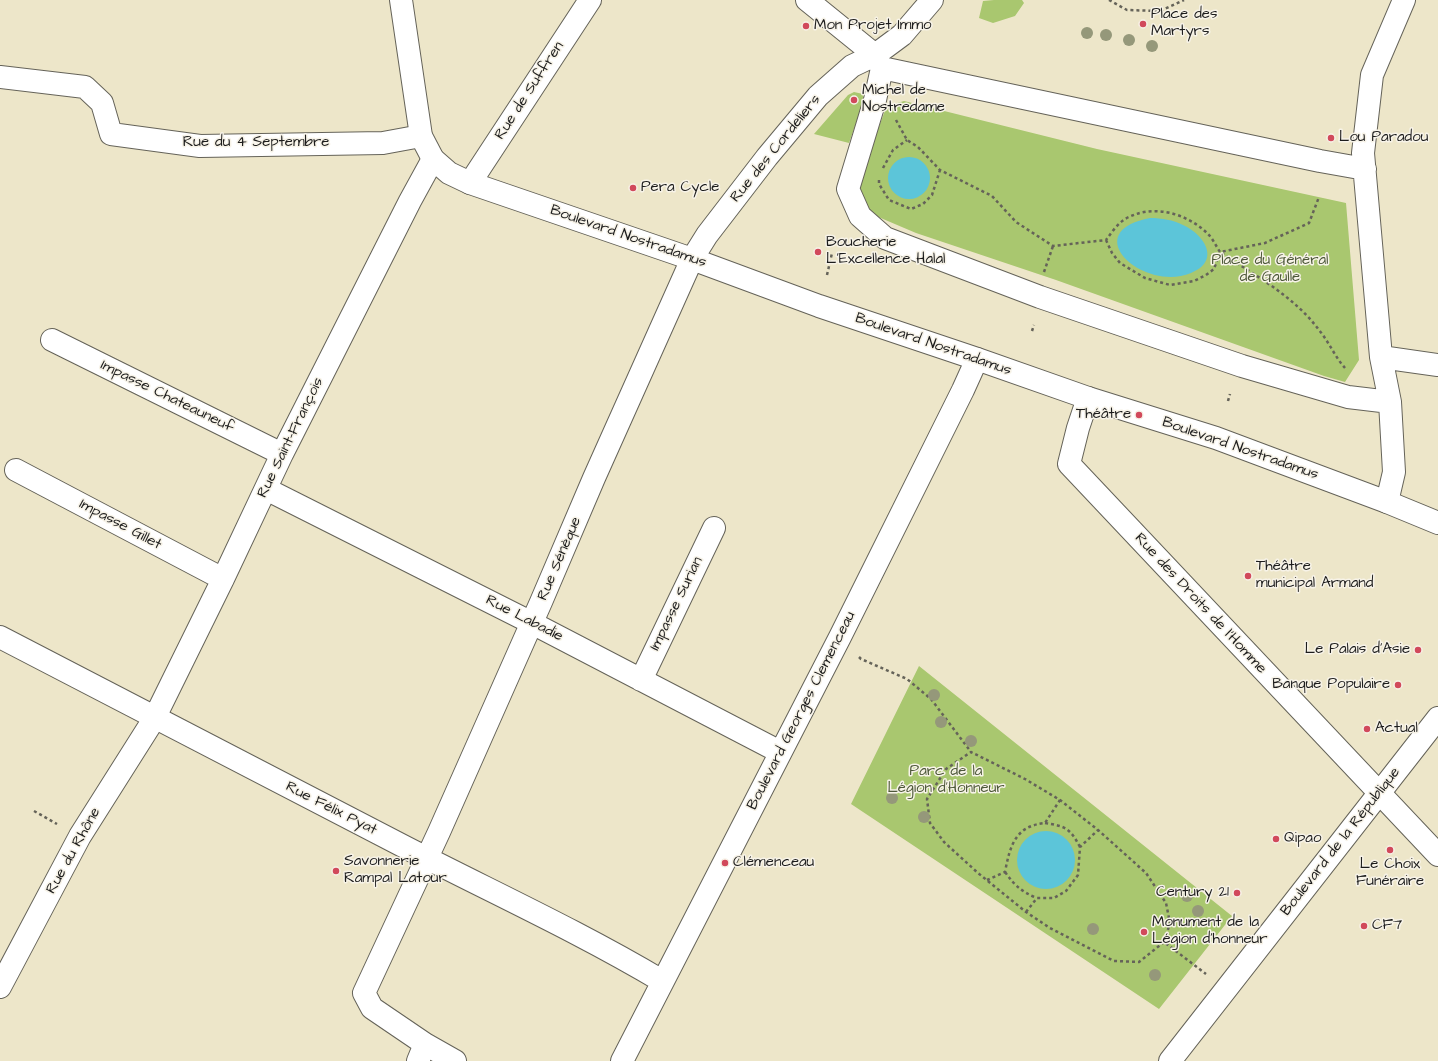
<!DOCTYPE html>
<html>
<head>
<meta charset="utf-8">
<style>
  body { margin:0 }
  canvas { display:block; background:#ede6c9 }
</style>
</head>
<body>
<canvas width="1438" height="1061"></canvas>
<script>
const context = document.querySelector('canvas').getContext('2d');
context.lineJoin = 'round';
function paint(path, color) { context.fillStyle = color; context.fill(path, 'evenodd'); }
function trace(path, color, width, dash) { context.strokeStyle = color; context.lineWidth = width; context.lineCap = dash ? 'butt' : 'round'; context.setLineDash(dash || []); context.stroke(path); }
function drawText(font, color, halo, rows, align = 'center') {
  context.font = font + ' "Architects Daughter",sans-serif'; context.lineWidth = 3; context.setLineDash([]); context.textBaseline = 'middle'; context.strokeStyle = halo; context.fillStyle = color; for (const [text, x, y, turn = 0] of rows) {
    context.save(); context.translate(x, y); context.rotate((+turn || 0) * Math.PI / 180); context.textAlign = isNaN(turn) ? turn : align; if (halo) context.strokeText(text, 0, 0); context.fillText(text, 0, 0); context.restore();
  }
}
const green = new Path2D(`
  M 994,0 L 1022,0 L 1024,3 L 1015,16 L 993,23 L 979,18 L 983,1 Z
  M 854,92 L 863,94 L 864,100 L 849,143 L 814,134 L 848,95 Z
  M 904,101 L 1097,149 L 1346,203 L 1359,360 L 1345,382 L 1324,376 L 1056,280 L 916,233 L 876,216 L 861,202 L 857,185 L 886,108 L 891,105 Z
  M 919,666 L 1232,916 L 1159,1009 L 851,804 Z`);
const water = new Path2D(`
  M888 178a21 21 0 1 1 42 0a21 21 0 1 1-42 0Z
  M 1150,218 C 1162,218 1173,220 1183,225 C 1205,235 1221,261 1191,273 C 1144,293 1076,232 1150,218 Z
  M1017 860a29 29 0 1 1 58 0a29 29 0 1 1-58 0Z`);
const path = new Path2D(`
  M 1109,0 L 1127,10 L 1160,11 L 1184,0
  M 896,120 L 907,140 L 918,147 L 940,170 L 992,196 L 1016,222 L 1053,246 L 1106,240 C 1112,232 1119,221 1129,217 C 1155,204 1188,214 1208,234 C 1213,239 1216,246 1220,252 L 1265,243 L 1309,223 L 1319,197
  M 883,168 L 893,150 L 907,140
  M 879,180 L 879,184 L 889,200 L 911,209 L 923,204 L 932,195 L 940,170
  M 1106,240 L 1112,253 L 1120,263 L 1145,278 L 1170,285 L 1194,281 L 1206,275 L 1214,269 L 1220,252 C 1254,275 1294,296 1319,330 C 1329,342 1335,357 1345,368
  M 1044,272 L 1053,246
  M 827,275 L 832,253
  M 1032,331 L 1034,325
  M 1228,401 L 1230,394
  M 859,657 L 861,659 L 907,679 L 931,699 L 971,752
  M 34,811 L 57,824
  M 1045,823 C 1065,826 1070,828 1080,847
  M 1005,872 C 1015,886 1022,892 1037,898
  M 987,880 L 1005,872 C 1010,846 1015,826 1045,823 L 1060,800
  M 1026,912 L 1037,898 L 1054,898 L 1066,891 L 1078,875 L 1080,847 L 1098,830
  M 1164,942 L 1139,962 L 1114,961 L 1050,928 L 1026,912 L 978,873 L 944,842 L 930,823 L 927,799 L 946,769 L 971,752 L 1025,779 L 1060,800 L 1098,830 L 1146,873 L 1166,903 L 1170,923 L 1164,942 L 1206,974`);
const minor = new Path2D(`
  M 807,0 L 875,55 L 882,68 L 1320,161 L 1365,169
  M 882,68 L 875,100 L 848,189 L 860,216 L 885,238 L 1040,297 L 1242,366 L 1348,397 L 1390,402
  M 0,77 L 85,87 L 102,103 L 111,134 L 200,146 L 383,143 L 421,136
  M 470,183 L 590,0
  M 52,340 L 282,454
  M 1381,357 L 1438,365
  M 1088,398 L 1078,428 L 1069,464 L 1438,855
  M 16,470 L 223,579
  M 266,489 L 532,623 L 780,752
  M 1387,502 L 1394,472 L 1390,402 L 1381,357 L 1363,153 L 1372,75 L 1404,0
  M 0,637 C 134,707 268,777 403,846 C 490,891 578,931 662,981
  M 641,680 L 714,528
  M 0,987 L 80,836 L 154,719 L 223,579 L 282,454 L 410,201 L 433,159
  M 418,1061 L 425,1044
  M 455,1061 L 425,1044 L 372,1008 L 364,993 L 439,832 L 541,602 L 594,478 L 692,259 L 707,235 L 767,157 L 818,96 L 852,66 L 875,55 L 902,35 L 932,0
  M 622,1061 L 840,637 L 963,390 L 977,359`);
const major = new Path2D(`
  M 401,0 L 421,136 L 433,159 L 449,173 L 470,183 L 692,259 L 819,306 L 977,359 L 1088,398 L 1216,438 L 1387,502 L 1438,523
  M 1170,1061 L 1438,718`);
const trees = [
  [1087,33],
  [1106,35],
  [1129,40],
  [1152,46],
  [934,695],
  [941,722],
  [971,741],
  [892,798],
  [924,817],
  [1187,896],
  [1198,911],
  [1093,929],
  [1155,975]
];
const markers = [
  [1143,24,4,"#d1495b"],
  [806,26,4,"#d1495b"],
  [854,100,4,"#d1495b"],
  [1331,138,4,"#d1495b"],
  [633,188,4,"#d1495b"],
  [818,252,4,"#d1495b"],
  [1139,415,4,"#d1495b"],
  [1248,576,4,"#d1495b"],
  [1418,650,4,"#d1495b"],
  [1398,685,4,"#d1495b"],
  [1367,729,4,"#d1495b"],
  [1276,839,4,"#d1495b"],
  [1390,850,4,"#d1495b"],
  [725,863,4,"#d1495b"],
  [336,871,4,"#d1495b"],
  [1237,893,4,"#d1495b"],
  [1364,926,4,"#d1495b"],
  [1144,932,4,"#d1495b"]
];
const poiNames = [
  ["Place des",1151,15],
  ["Martyrs",1151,32],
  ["Mon Projet Immo",814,26],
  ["Michel de",862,91],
  ["Nostredame",862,108],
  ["Lou Paradou",1339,138],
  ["Pera Cycle",641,188],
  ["Boucherie",826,243],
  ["L'Excellence Halal",826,260],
  ["Théâtre",1131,415,"right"],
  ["Théâtre",1256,567],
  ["municipal Armand",1256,584],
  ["Le Palais d'Asie",1410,650,"right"],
  ["Banque Populaire",1390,685,"right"],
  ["Actual",1375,729],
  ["Qipao",1284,839],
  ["Savonnerie",344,862],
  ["Rampal Latour",344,879],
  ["Clémenceau",733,863],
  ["Le Choix",1390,865,"center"],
  ["Funéraire",1390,882,"center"],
  ["Century 21",1229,893,"right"],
  ["Monument de la",1152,923],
  ["Légion d'honneur",1152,940],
  ["CF7",1372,926]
];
const streetNames = [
  ["Rue de Suffren",530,91,-57],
  ["Rue du 4 Septembre",256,143],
  ["Rue des Cordeliers",776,149,-51],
  ["Boulevard Nostradamus",628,237,19],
  ["Boulevard Nostradamus",933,345,19],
  ["Impasse Chateauneuf",167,397,26],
  ["Rue Saint-François",291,438,-64],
  ["Boulevard Nostradamus",1240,449,19],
  ["Impasse Gillet",120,525,28],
  ["Rue Sénèque",560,559,-67],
  ["Impasse Surian",677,604,-64],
  ["Rue des Droits de l'Homme",1200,604,47],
  ["Rue Labadie",524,619,27],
  ["Boulevard Georges Clemenceau",802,711,-63],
  ["Rue Félix Pyat",331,809,27],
  ["Boulevard de la République",1341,842,-52],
  ["Rue du Rhône",74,851,-61]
];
const parkNames = [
  ["Place du Général",1270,261],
  ["de Gaulle",1270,278],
  ["Parc de la",946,772],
  ["Légion d'Honneur",946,789]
];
paint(green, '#a9c76f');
paint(water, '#5cc5d9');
trace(minor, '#656359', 24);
trace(major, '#656359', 24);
trace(path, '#656359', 2.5, [3, 3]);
trace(minor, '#fff', 22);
trace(major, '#fff', 22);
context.fillStyle = '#95987a';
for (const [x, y] of trees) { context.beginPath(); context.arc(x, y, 6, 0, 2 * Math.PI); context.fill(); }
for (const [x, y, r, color] of markers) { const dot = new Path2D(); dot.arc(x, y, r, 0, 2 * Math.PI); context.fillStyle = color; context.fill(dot); trace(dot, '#f7f3e8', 1.5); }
drawText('15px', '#1c1c1c', '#f7f3e8', poiNames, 'left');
drawText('15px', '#1c1c1c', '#f7f3e8', streetNames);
drawText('15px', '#4d5839', '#f7f3e8', parkNames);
</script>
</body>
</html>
